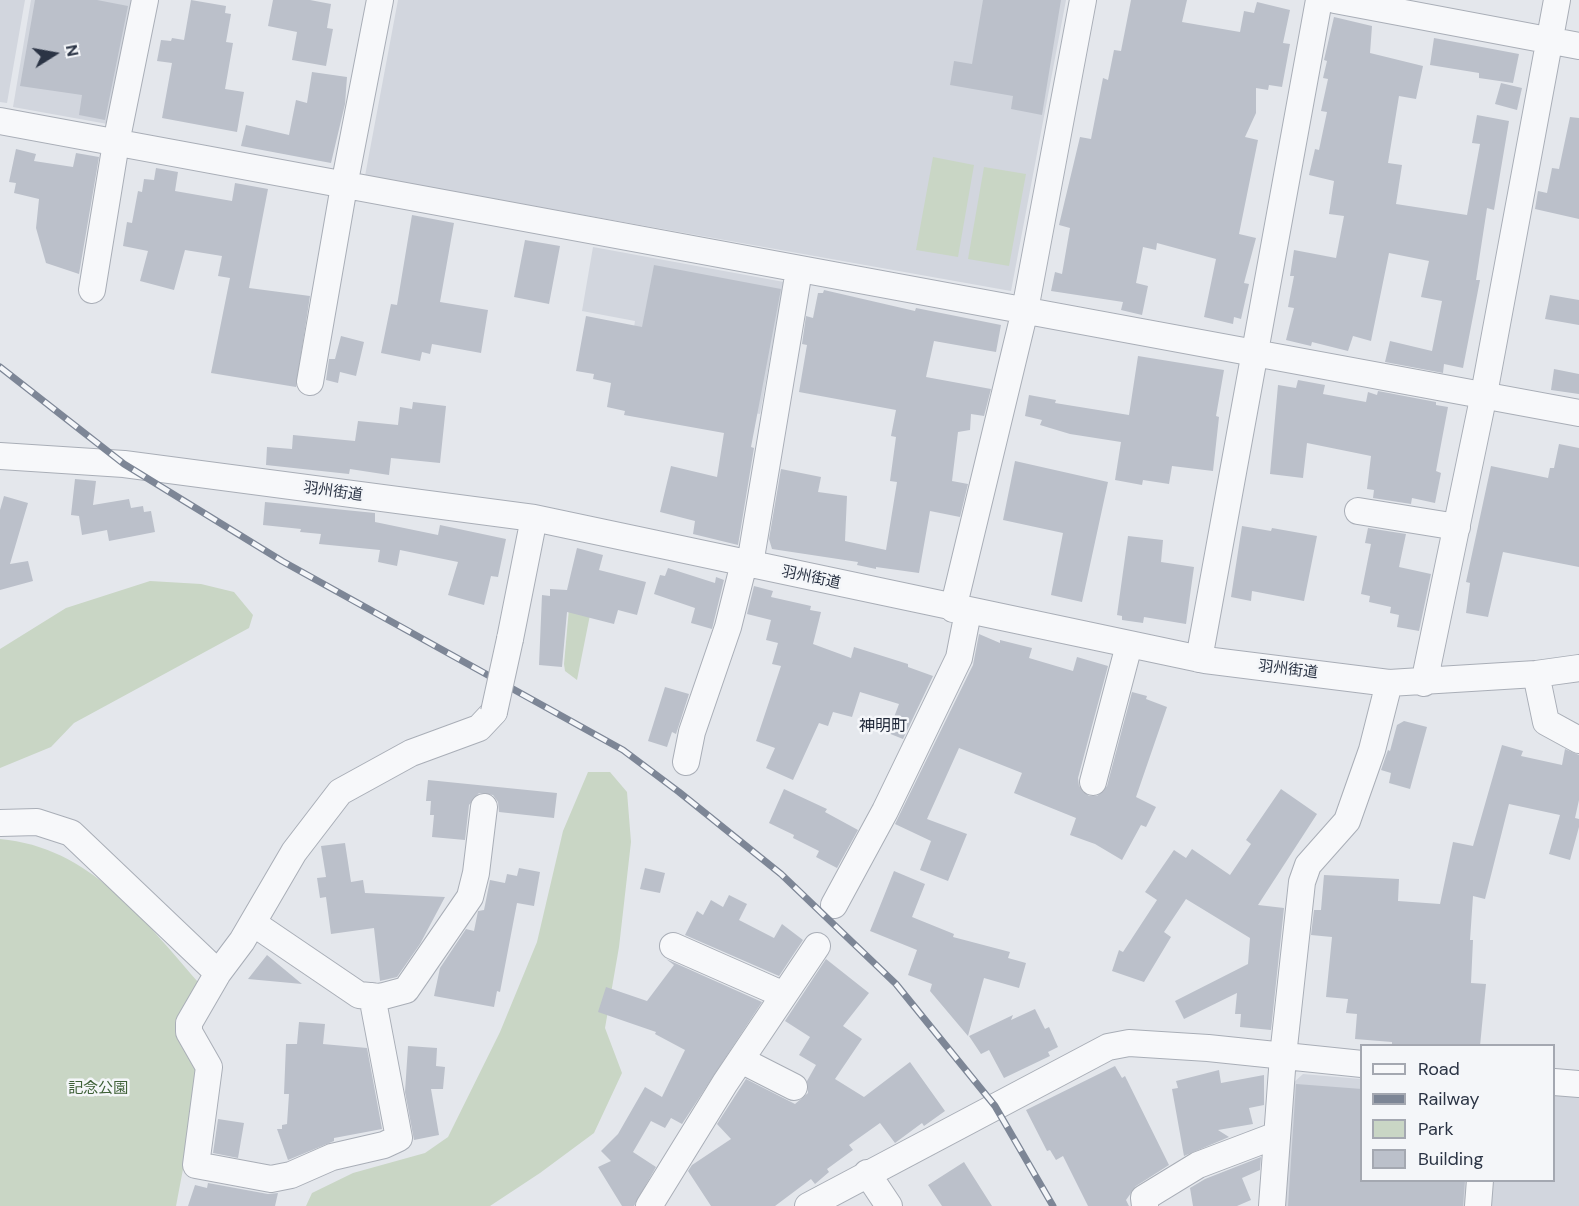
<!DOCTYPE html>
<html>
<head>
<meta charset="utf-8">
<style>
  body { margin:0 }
  #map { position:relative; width:1579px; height:1206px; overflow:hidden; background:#e4e7ec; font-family:"DM Sans",sans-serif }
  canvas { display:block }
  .legend { position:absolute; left:1360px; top:1044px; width:195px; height:138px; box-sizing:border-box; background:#f4f6f9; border:2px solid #a4a8b1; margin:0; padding:8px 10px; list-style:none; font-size:18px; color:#2b3445 }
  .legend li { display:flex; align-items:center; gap:12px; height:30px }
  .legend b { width:30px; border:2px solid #a4a8b1 }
  .north { position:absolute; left:24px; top:24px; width:60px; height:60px; -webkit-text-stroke:4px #f4f6f9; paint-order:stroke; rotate:79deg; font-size:16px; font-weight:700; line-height:24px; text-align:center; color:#2b3445 }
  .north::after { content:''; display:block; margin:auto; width:21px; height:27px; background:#2b3445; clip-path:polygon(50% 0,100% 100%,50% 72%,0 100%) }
</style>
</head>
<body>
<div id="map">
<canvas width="1579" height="1206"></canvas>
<ul class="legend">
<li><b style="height:8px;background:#f7f8fa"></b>Road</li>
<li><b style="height:8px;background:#7d8696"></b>Railway</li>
<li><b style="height:16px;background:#c9d6c5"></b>Park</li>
<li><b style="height:16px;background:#bbc0ca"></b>Building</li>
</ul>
<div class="north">N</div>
</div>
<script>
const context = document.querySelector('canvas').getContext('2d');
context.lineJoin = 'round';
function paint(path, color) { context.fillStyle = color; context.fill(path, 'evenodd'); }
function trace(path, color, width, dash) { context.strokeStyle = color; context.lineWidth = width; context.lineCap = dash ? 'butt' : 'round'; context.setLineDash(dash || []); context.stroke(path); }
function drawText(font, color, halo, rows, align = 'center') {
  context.font = font + ' "DM Sans","Noto Sans JP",sans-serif'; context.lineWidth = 5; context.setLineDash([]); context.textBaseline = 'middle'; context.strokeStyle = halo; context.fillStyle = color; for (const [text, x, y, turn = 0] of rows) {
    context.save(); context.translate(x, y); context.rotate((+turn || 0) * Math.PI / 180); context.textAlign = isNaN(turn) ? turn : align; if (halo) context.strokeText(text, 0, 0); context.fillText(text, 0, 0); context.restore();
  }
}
const built = new Path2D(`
  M 0,0 L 25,0 L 7,103 L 0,102 Z
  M 31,0 L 138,0 L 113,125 L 13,107 Z
  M 398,0 L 1066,0 L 1011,291 L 365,176 Z
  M 593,247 L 784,282 L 760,414 L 633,391 L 630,352 L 635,321 L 582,311 Z
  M 1303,1074 L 1361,1079 L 1362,1180 L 1554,1180 L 1554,1094 L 1579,1096 L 1579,1206 L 1284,1206 L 1292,1084 Z`);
const green = new Path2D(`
  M 933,157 L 974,165 L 958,257 L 916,250 Z
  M 984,167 L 1026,174 L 1009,266 L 968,259 Z
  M 150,581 L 201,584 L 234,592 L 253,615 L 249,628 L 74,723 L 51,747 L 0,768 L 0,649 L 66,608 Z
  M 594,595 L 577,680 L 565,671 L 564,664 L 570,597 Z
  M 588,772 L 610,772 L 627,792 L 631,842 L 619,947 L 605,1028 L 622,1073 L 594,1133 L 540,1173 L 490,1206 L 306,1206 L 312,1193 L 353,1173 L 425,1153 L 448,1137 L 500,1032 L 537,942 L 563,831 Z
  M 0,839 C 90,847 143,919 198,982 L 200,991 L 180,1012 L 185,1041 L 202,1069 L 176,1206 L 0,1206 Z`);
const building = new Path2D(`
  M 35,0 L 97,0 L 128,6 L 105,120 L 79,115 L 82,95 L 20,86 Z
  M 191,0 L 226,6 L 225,13 L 231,14 L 226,42 L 233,43 L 225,89 L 244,92 L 237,132 L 162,118 L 172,63 L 157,61 L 161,40 L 171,41 L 172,38 L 184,40 Z
  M 273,0 L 310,0 L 331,4 L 327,28 L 333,29 L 326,66 L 292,60 L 297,32 L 268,26 Z
  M 983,0 L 1061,0 L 1042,115 L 1011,109 L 1013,96 L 950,85 L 954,61 L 972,64 Z
  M 1131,0 L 1187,0 L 1182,22 L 1240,32 L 1244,11 L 1254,13 L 1257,2 L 1290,10 L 1283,43 L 1290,44 L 1282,87 L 1269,85 L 1268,90 L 1256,88 L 1256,113 L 1245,137 L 1258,140 L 1239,234 L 1256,238 L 1244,283 L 1249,284 L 1241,319 L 1234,317 L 1233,324 L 1204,317 L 1216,259 L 1157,243 L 1156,250 L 1143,247 L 1136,283 L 1148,286 L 1142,315 L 1121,310 L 1123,302 L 1051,291 L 1055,272 L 1062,274 L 1070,228 L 1059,225 L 1080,137 L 1091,139 L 1103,78 L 1108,80 L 1114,50 L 1121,51 Z
  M 1334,17 L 1372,26 L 1370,53 L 1423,66 L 1416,99 L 1399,96 L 1388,163 L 1402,165 L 1396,204 L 1467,215 L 1480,144 L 1472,143 L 1477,115 L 1509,121 L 1494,210 L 1487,208 L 1476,280 L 1480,280 L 1463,368 L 1444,364 L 1443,373 L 1385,362 L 1390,341 L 1432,351 L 1442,301 L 1421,297 L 1429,261 L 1389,253 L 1371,341 L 1353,336 L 1348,351 L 1312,342 L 1311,346 L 1286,340 L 1294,308 L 1288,307 L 1294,276 L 1290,276 L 1294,250 L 1336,258 L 1344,216 L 1329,214 L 1334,181 L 1309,175 L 1315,149 L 1319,150 L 1327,112 L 1321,111 L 1328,79 L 1323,78 L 1327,61 L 1324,60 Z
  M 1434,38 L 1519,54 L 1513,83 L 1479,78 L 1479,73 L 1430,65 Z
  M 312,72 L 347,77 L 345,104 L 331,163 L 241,146 L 246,125 L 289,135 L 296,100 L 307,103 Z
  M 1501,83 L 1522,88 L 1517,110 L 1495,104 Z
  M 1570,117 L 1579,118 L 1579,219 L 1535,209 L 1538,191 L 1547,193 L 1552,168 L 1559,169 Z
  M 16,149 L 36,154 L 34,161 L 73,167 L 76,153 L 99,157 L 79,274 L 46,263 L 36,228 L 39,199 L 14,193 L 16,183 L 9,182 Z
  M 156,168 L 178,172 L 175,191 L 232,201 L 235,183 L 268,189 L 249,288 L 310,296 L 296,387 L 211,373 L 230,278 L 218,276 L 222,256 L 185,250 L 174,290 L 140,281 L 148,251 L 123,246 L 127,222 L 132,223 L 138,191 L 142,192 L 144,179 L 154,180 Z
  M 412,215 L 454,223 L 440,302 L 488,310 L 481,353 L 432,344 L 430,354 L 422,352 L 420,361 L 381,353 L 391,304 L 397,305 Z
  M 525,240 L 560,246 L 549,304 L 514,297 Z
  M 654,265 L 781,289 L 751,447 L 754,448 L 738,545 L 693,534 L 695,521 L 660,512 L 671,466 L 717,477 L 724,433 L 624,415 L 625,411 L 607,407 L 611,383 L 593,379 L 594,374 L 576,371 L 586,316 L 642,327 Z
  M 824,290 L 915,311 L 916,308 L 1001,325 L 996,352 L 934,341 L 926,377 L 991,389 L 984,416 L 971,414 L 970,430 L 958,432 L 952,481 L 968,484 L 960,517 L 930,511 L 919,573 L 876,567 L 876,569 L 857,565 L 858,562 L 772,549 L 769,539 L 781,469 L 821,477 L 818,492 L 847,496 L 845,541 L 886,550 L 897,482 L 890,481 L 896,437 L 891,436 L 896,410 L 799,392 L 807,345 L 802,344 L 806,316 L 813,318 L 818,293 L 823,293 Z
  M 1550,295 L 1579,300 L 1579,325 L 1545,319 Z
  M 341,336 L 364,342 L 356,376 L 340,372 L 338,383 L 326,380 L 329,359 L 335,359 Z
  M 1138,356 L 1224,370 L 1216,416 L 1219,417 L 1213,471 L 1172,466 L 1169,484 L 1143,480 L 1142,485 L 1115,480 L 1121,442 L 1070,434 L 1040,425 L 1042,420 L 1025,416 L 1029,395 L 1056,400 L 1055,403 L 1129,415 Z
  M 1554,369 L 1579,374 L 1579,394 L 1551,390 Z
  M 1298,380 L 1325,385 L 1323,394 L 1366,402 L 1368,392 L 1377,395 L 1378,391 L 1436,402 L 1436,405 L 1448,407 L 1436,471 L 1441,473 L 1435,503 L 1412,498 L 1411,504 L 1373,498 L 1374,490 L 1367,489 L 1371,456 L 1307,443 L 1303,478 L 1270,474 L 1278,385 L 1296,388 Z
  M 413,402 L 446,406 L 440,463 L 391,458 L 389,475 L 350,469 L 349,474 L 266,465 L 267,447 L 292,449 L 293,435 L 355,441 L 358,421 L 398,425 L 400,407 L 412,409 Z
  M 1559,444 L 1579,448 L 1579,567 L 1503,552 L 1488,617 L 1466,613 L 1470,583 L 1466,582 L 1491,466 L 1548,478 L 1550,468 L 1554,468 Z
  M 1015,461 L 1108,482 L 1082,602 L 1051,595 L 1063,533 L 1003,520 Z
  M 75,479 L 96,481 L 93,505 L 129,499 L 131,508 L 143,506 L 144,512 L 151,511 L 155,532 L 109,541 L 107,530 L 82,535 L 79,516 L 71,515 Z
  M 4,496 L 28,503 L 10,564 L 28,561 L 33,581 L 0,590 L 0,510 Z
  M 265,502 L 375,513 L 375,522 L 438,535 L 440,525 L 506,539 L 498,577 L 491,576 L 484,605 L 448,595 L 458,562 L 400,550 L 397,566 L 378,562 L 380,550 L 319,544 L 321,534 L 300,532 L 301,529 L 263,525 Z
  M 1242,526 L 1271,531 L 1272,528 L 1317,536 L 1304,601 L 1252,591 L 1251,601 L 1231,597 Z
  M 1368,528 L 1406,534 L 1399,567 L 1431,574 L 1419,631 L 1397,627 L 1399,615 L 1390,613 L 1391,607 L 1369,602 L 1370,596 L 1361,594 L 1371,544 L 1365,543 Z
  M 1128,536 L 1163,540 L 1161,562 L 1194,567 L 1186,624 L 1144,617 L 1143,623 L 1122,620 L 1122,616 L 1117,615 Z
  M 577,548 L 603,555 L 599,570 L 646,582 L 637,615 L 618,610 L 614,624 L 567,612 L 562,667 L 539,665 L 542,595 L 550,596 L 550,589 L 567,590 Z
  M 668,568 L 715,583 L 716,577 L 724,580 L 712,629 L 691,623 L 695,608 L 654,594 L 660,575 L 665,576 Z
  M 754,586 L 773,591 L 771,597 L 811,606 L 810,610 L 821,612 L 813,644 L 851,658 L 854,647 L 908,664 L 908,667 L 933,676 L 903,739 L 888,733 L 899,704 L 860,692 L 852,717 L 833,712 L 828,726 L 819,723 L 793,780 L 766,768 L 775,748 L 756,741 L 781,666 L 772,664 L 778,643 L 766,640 L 771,620 L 747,614 Z
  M 979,634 L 1000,643 L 1000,640 L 1032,648 L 1029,658 L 1073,671 L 1077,657 L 1108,666 L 1078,778 L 1079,786 L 1089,796 L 1097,796 L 1107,786 L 1132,692 L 1147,696 L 1146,699 L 1167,707 L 1136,797 L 1156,807 L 1146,827 L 1141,825 L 1122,860 L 1095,844 L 1070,835 L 1076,818 L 1014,793 L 1022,773 L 959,748 L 927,819 L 967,834 L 948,881 L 920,870 L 931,841 L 895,824 L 973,665 Z
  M 665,687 L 689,694 L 676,734 L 672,732 L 667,747 L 648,741 Z
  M 1404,721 L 1427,727 L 1410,789 L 1389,783 L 1391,773 L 1381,770 L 1388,750 L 1390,751 L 1397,725 Z
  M 1502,745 L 1523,751 L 1521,756 L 1562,765 L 1565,749 L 1579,755 L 1579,800 L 1575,818 L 1579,819 L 1579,827 L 1570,860 L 1549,854 L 1560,815 L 1509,804 L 1485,899 L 1473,896 L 1470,940 L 1473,940 L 1471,983 L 1486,984 L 1480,1046 L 1392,1046 L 1392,1042 L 1355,1039 L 1357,1014 L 1346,1013 L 1348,999 L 1326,997 L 1332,937 L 1311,935 L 1314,910 L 1321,910 L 1324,875 L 1399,879 L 1398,901 L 1440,904 L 1453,842 L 1473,846 Z
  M 428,780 L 557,793 L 554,818 L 499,812 L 498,802 L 493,795 L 479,793 L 469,805 L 465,840 L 432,837 L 434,815 L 430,815 L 431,801 L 426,801 Z
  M 784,789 L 827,809 L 825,812 L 858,830 L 837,868 L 816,857 L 819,851 L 793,838 L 794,835 L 769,823 Z
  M 1281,789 L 1317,814 L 1258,905 L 1284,908 L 1271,1030 L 1240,1027 L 1241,1014 L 1235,1014 L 1237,993 L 1184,1019 L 1175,1001 L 1248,964 L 1250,938 L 1186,899 L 1164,932 L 1171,937 L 1144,982 L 1112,971 L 1119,950 L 1123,952 L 1157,900 L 1145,892 L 1174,850 L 1186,858 L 1192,849 L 1230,875 L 1251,844 L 1246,840 Z
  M 345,843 L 351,882 L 363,880 L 365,893 L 445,897 L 420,944 L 397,977 L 380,981 L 374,928 L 331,934 L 326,897 L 320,898 L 317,878 L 326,877 L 321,846 Z
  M 519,868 L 540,872 L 534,906 L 517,903 L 500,992 L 497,991 L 494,1007 L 434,996 L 440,968 L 466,929 L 474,931 L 478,911 L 484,910 L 490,880 L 505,883 L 507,874 L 517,876 Z
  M 645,868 L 665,873 L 660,893 L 640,889 Z
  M 894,871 L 925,884 L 912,917 L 954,934 L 953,937 L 1010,952 L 1008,958 L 1026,963 L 1019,988 L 984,978 L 968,1036 L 930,991 L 932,984 L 908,975 L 917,950 L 870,931 Z
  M 729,895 L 747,904 L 739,920 L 774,938 L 782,924 L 803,940 L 779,976 L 685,935 L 697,911 L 703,915 L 711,900 L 723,907 Z
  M 267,955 L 302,984 L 248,979 Z
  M 666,959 L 762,1002 L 682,1124 L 671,1118 L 665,1128 L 651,1121 L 633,1152 L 656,1167 L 634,1206 L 622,1206 L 598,1167 L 611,1161 L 601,1151 L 618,1134 L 645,1087 L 662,1097 L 685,1050 L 655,1034 L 656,1032 L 598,1012 L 606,987 L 647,1001 L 674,965 Z
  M 826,959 L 869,993 L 843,1026 L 862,1039 L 835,1079 L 864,1097 L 910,1062 L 945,1111 L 924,1126 L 922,1123 L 895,1143 L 880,1123 L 849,1145 L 853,1150 L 827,1169 L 829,1172 L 815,1184 L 811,1179 L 775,1206 L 711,1206 L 688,1171 L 692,1165 L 731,1139 L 717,1124 L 746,1079 L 795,1104 L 808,1093 L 807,1081 L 816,1065 L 799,1055 L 810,1037 L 785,1021 Z
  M 1035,1009 L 1045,1029 L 1049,1027 L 1058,1047 L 1048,1052 L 1050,1056 L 1004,1078 L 989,1050 L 981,1054 L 969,1036 L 1013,1015 L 1011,1020 Z
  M 299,1022 L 325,1024 L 323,1044 L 367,1048 L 382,1129 L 334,1138 L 334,1141 L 288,1160 L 277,1129 L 282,1129 L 282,1125 L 287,1124 L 289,1094 L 284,1094 L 286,1044 L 297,1044 Z
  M 408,1046 L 437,1048 L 436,1066 L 445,1067 L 443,1089 L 431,1089 L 439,1135 L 414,1140 L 405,1092 Z
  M 1115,1066 L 1122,1078 L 1125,1076 L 1169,1165 L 1136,1186 L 1126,1200 L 1129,1206 L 1088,1206 L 1063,1156 L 1056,1160 L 1050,1150 L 1047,1151 L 1026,1110 Z
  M 1219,1070 L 1221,1083 L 1264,1075 L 1264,1105 L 1249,1108 L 1253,1124 L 1218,1130 L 1229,1137 L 1184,1156 L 1172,1089 L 1178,1088 L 1176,1081 Z
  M 1296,1084 L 1362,1089 L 1362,1180 L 1465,1180 L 1463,1206 L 1288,1206 Z
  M 218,1119 L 244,1123 L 238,1158 L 213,1153 Z
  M 1261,1157 L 1260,1170 L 1242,1178 L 1251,1200 L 1237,1206 L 1193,1206 L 1190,1188 L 1205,1179 Z
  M 964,1162 L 992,1206 L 942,1206 L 928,1185 Z
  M 208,1183 L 268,1194 L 278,1193 L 275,1206 L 188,1206 L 195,1185 L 207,1188 Z`);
const minor = new Path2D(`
  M 1335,0 L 1579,46
  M 0,121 L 1579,413
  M 92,290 L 116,143 L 145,0
  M 310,382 L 344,186 L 380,0
  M 0,456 L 124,464 L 534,518 L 1205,660 L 1389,683 L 1536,674 L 1579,668
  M 1358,511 L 1457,527
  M 750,564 L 799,270
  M 953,609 L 1025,310 L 1083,0
  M 510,639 L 534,518
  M 1199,659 L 1319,0
  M 1536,674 L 1546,722 L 1579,740
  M 1424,683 L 1484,394 L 1557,0
  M 686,762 L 692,732 L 728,627 L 744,563
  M 1093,782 L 1129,645
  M 0,823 L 37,822 L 71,833 L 218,973 L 242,941 L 294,852 L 340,792 L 411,753 L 479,728 L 494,712
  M 834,905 L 885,811 L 959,658 L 968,612
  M 253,923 L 359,995 L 380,997 L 406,990 L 470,897 L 476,873 L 484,807
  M 673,946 L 784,995
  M 218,973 L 189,1023 L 189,1032 L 209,1067 L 196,1165 L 271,1179 L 291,1175 L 332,1157 L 384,1145 L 399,1138 L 372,996
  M 741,1060 L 794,1087
  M 1554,1082 L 1579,1084
  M 867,1173 L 889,1206
  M 649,1206 L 725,1083 L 817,946
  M 808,1206 L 1108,1047 L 1129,1043 L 1208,1048 L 1362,1064
  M 1145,1206 L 1144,1198 L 1198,1165 L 1277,1135
  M 1272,1206 L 1283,1056 L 1302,882 L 1308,865 L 1347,821 L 1372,750 L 1389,683
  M 1478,1206 L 1480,1180`);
const rail = new Path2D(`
  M 0,367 L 124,464 L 282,561 L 623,750 L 679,792 L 781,874 L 896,984 L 995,1106 L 1053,1206`);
const minorBridge = new Path2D(`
  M 494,712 L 510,639`);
const streetNames = [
  ["羽州街道",333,492,8],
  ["羽州街道",811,578,12],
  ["羽州街道",1288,670,7]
];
const parkNames = [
  ["記念公園",98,1089]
];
const neighbourhoodNames = [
  ["神明町",883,727]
];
paint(built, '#d2d6de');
paint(green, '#c9d6c5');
paint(building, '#bbc0ca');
trace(minor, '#a9aeb7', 28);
trace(minor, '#f7f8fa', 26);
trace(rail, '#7d8696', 7);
trace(rail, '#f4f6f9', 4.5, [14]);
trace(minorBridge, '#a9aeb7', 28, []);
trace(minorBridge, '#f7f8fa', 26);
drawText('15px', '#2b3445', '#f4f6f9', streetNames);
drawText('15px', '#3f6138', '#f4f6f9', parkNames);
drawText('16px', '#1d2536', '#f4f6f9', neighbourhoodNames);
</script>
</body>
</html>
